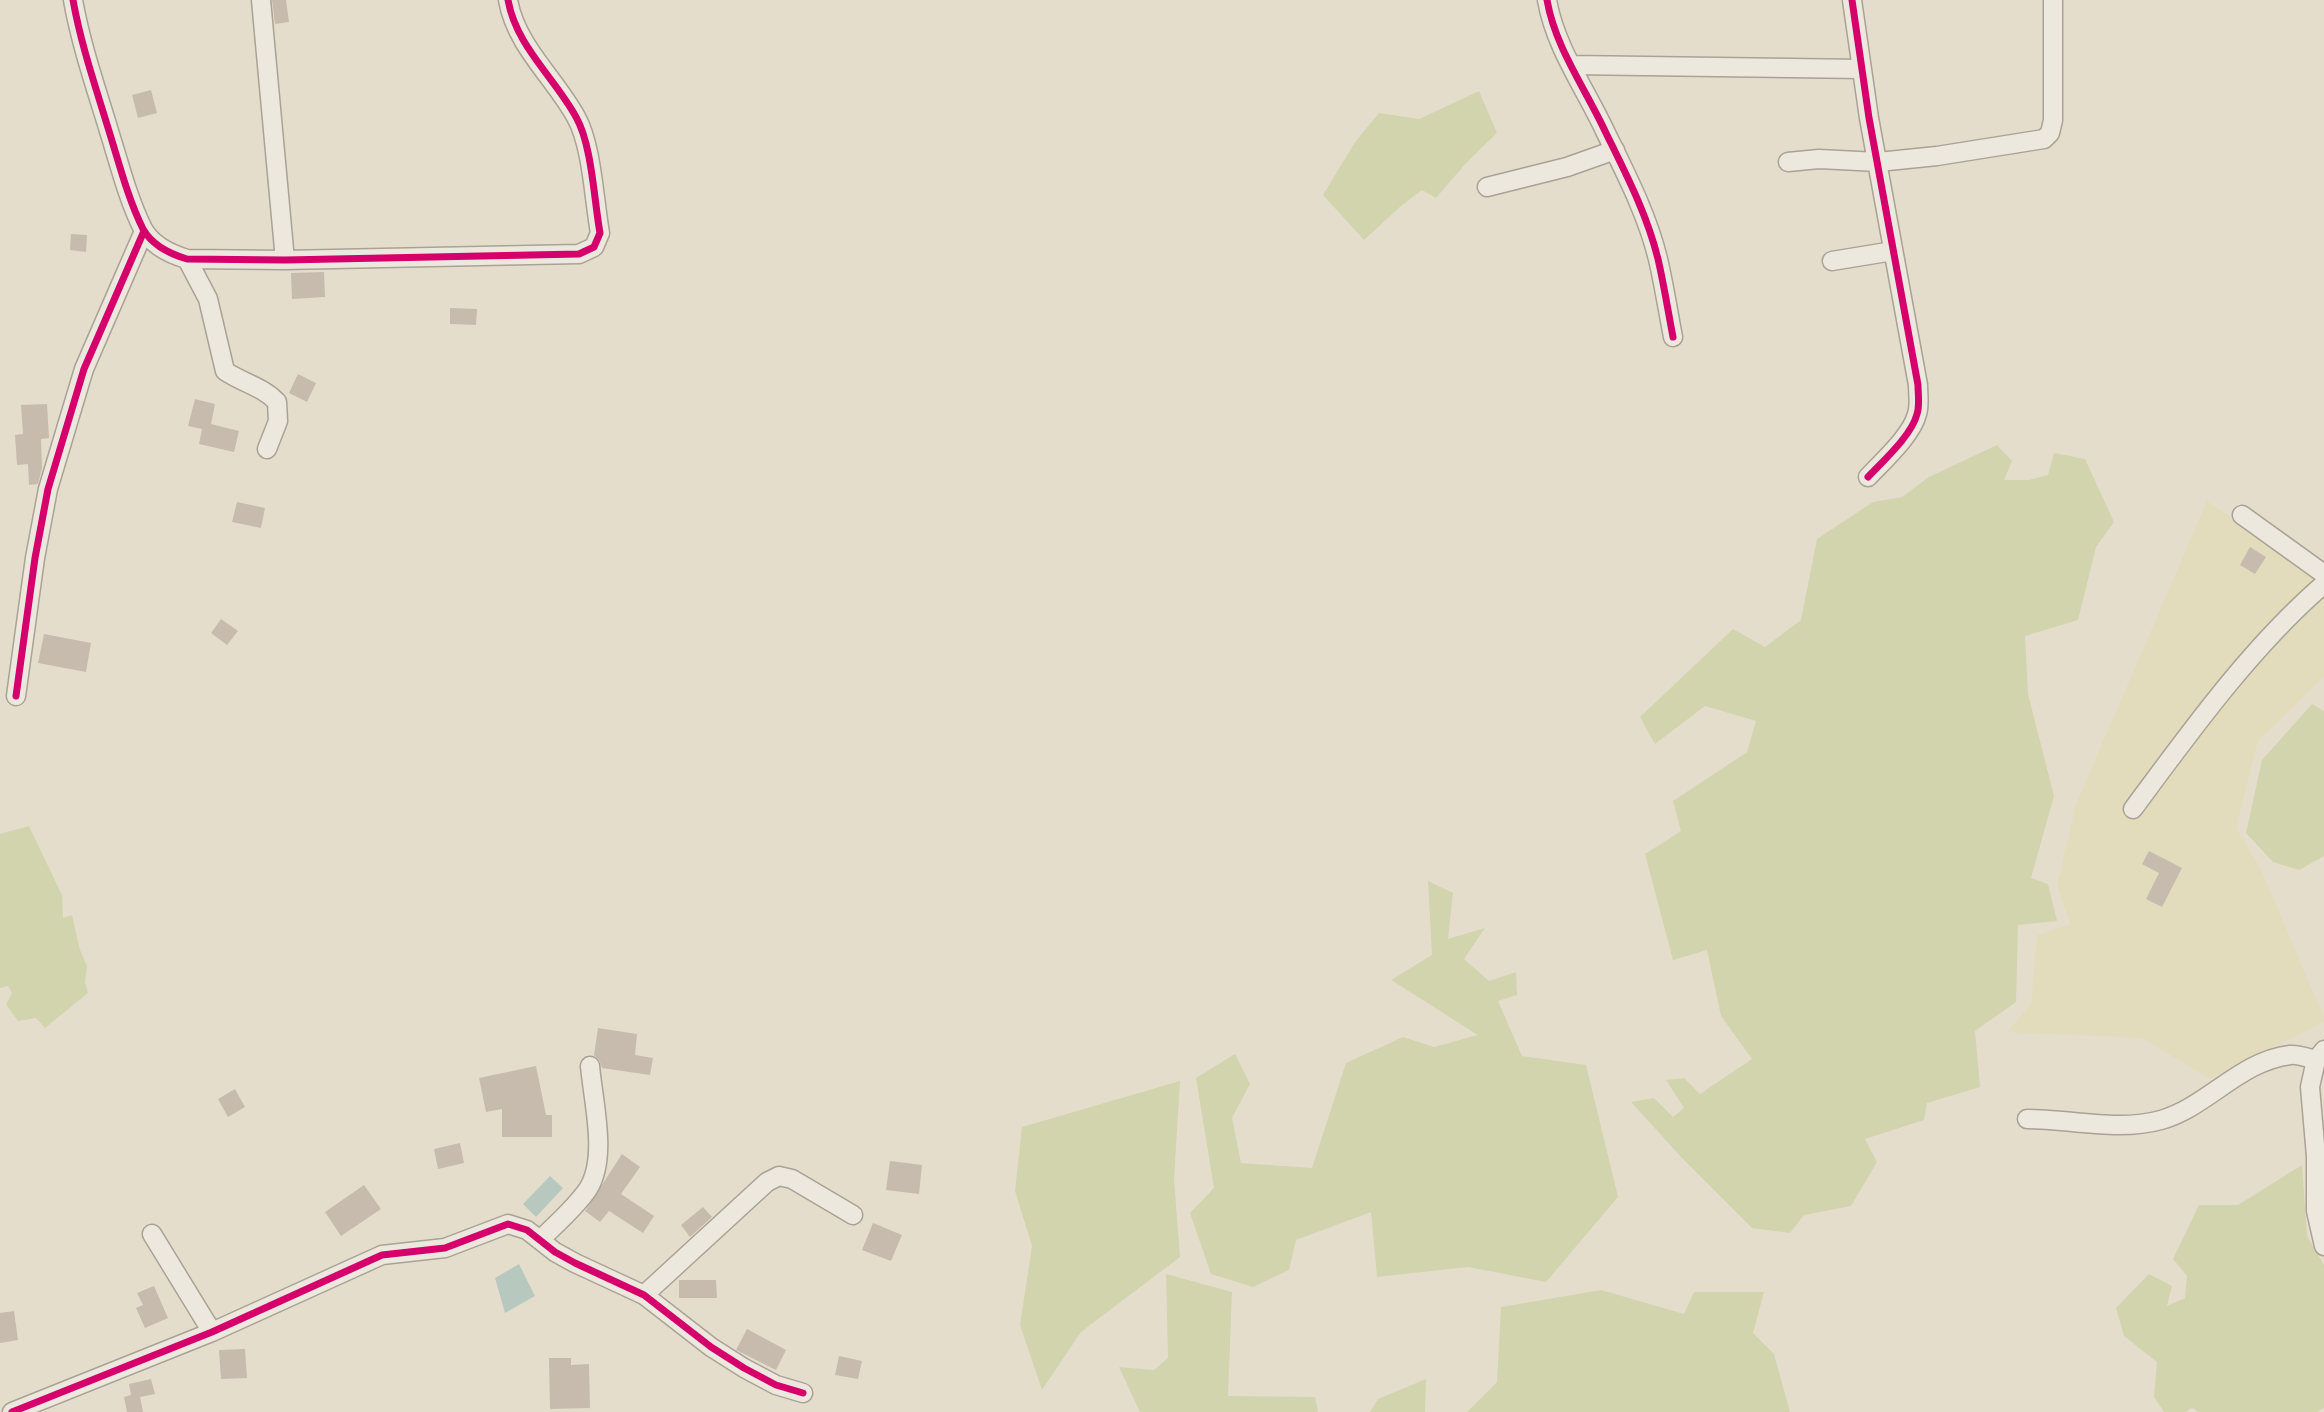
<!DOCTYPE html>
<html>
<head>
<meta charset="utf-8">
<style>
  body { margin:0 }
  canvas { display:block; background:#e4ddcc }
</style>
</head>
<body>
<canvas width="2324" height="1412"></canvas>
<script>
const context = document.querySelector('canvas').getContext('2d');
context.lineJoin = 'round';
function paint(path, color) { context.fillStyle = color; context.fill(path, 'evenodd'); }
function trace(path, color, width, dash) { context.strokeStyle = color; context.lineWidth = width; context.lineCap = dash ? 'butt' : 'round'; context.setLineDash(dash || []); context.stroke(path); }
const farmland = new Path2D(`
  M 2207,501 L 2324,579 L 2324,677 L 2258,741 L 2236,828 L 2260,867 L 2324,1017 L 2324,1022 L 2210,1079 L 2142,1038 L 2007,1032 L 2031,1004 L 2037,935 L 2070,924 L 2057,885 L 2076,804 Z`);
const green = new Path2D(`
  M 1479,91 L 1497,133 L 1467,162 L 1436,198 L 1422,190 L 1401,206 L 1364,240 L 1323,195 L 1355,142 L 1379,113 L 1419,119 Z
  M 1997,445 L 2012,461 L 2004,480 L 2029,480 L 2048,475 L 2054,453 L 2085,459 L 2114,522 L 2096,547 L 2078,620 L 2025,636 L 2028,694 L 2054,796 L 2031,878 L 2048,884 L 2057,921 L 2018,925 L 2016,1002 L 1975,1031 L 1980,1087 L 1927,1103 L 1924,1120 L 1865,1139 L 1877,1162 L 1851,1206 L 1804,1215 L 1790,1233 L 1752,1228 L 1682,1158 L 1631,1102 L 1654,1098 L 1673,1117 L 1684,1108 L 1666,1080 L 1684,1078 L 1700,1094 L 1752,1059 L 1721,1016 L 1707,950 L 1673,960 L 1645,854 L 1681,831 L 1673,801 L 1747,752 L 1756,721 L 1705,706 L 1655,744 L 1640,717 L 1733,629 L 1765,647 L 1801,620 L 1817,539 L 1873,502 L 1902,497 L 1929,477 Z
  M 2312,704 L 2324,711 L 2324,856 L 2299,870 L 2273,862 L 2246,833 L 2262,760 Z
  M 29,826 L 62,895 L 63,918 L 72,915 L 80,950 L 87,966 L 85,982 L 88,993 L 45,1028 L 36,1018 L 18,1021 L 6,1004 L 12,993 L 8,986 L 0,988 L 0,834 Z
  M 1428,881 L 1453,893 L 1448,939 L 1485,928 L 1464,959 L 1489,981 L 1516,972 L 1517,995 L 1498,1001 L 1522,1056 L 1586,1065 L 1618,1197 L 1546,1282 L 1468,1267 L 1377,1277 L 1371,1212 L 1296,1240 L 1289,1270 L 1253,1287 L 1211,1274 L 1190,1213 L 1214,1188 L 1196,1078 L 1235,1054 L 1250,1084 L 1232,1118 L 1241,1163 L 1312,1168 L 1346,1063 L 1403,1037 L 1434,1047 L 1478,1035 L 1391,980 L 1432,955 Z
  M 1180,1081 L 1174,1179 L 1180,1257 L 1081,1332 L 1042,1390 L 1020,1325 L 1032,1246 L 1015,1191 L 1022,1127 Z
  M 2302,1165 L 2307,1236 L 2324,1265 L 2324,1408 L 2316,1412 L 2199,1412 L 2192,1408 L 2185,1412 L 2164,1412 L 2154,1397 L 2157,1362 L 2124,1336 L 2116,1308 L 2149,1274 L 2172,1286 L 2167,1306 L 2185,1298 L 2187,1276 L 2173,1259 L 2199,1205 L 2238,1205 Z
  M 1166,1274 L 1232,1292 L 1228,1396 L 1315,1397 L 1318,1412 L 1140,1412 L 1119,1367 L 1154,1370 L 1168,1358 Z
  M 1601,1290 L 1684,1314 L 1694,1292 L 1764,1292 L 1753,1333 L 1774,1354 L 1790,1412 L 1467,1412 L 1497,1382 L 1501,1307 Z
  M 1426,1379 L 1425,1412 L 1370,1412 L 1378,1399 Z`);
const water = new Path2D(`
  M 550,1176 L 563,1188 L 536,1217 L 523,1204 Z
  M 519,1264 L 535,1296 L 505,1313 L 495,1278 Z`);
const building = new Path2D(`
  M 272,0 L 286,0 L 289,22 L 275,24 Z
  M 151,90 L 157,113 L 138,118 L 132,95 Z
  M 71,234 L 87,235 L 86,252 L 70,250 Z
  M 324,272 L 325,297 L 292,299 L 291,273 Z
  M 450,308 L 477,309 L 476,325 L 450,324 Z
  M 298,374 L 316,383 L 307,402 L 289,393 Z
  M 195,399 L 215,404 L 211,424 L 239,431 L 234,452 L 199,444 L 202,429 L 188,426 Z
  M 47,404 L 49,438 L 41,439 L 42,468 L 38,484 L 29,485 L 28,464 L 17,465 L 15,435 L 23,434 L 21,405 Z
  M 237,502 L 265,508 L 261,528 L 232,522 Z
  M 2250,547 L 2266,557 L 2255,574 L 2240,565 Z
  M 221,619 L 238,631 L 227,645 L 211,633 Z
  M 44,634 L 91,643 L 86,672 L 38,663 Z
  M 2149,851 L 2182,868 L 2162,907 L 2146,899 L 2159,873 L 2142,864 Z
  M 598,1028 L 637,1034 L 635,1055 L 653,1058 L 650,1075 L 602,1068 L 599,1060 L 594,1055 Z
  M 536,1066 L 546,1115 L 552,1115 L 552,1137 L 502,1137 L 502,1109 L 486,1112 L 479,1078 Z
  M 235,1089 L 245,1107 L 228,1117 L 218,1099 Z
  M 460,1143 L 464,1163 L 438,1169 L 434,1149 Z
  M 622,1154 L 640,1167 L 621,1194 L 654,1216 L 643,1233 L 609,1211 L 600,1222 L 585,1211 Z
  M 890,1161 L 922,1165 L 919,1194 L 886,1190 Z
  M 364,1185 L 381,1209 L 341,1236 L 325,1212 Z
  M 703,1207 L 712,1217 L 690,1237 L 681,1225 Z
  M 873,1223 L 902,1235 L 891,1261 L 862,1250 Z
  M 679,1280 L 716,1280 L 717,1298 L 679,1298 Z
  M 154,1286 L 168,1318 L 145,1328 L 136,1308 L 143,1305 L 137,1293 Z
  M 14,1311 L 18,1340 L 0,1343 L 0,1313 Z
  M 747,1329 L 786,1350 L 776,1370 L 736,1350 Z
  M 245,1349 L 247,1378 L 221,1379 L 219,1350 Z
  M 839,1356 L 862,1361 L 858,1379 L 835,1375 Z
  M 549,1358 L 571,1358 L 571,1365 L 589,1364 L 590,1408 L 550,1409 Z
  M 151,1379 L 155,1394 L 140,1397 L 143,1412 L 127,1412 L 124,1397 L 131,1395 L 129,1384 Z`);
const minor = new Path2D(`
  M 73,0 C 81,45 96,88 109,131 C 119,163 128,199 143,229 C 152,245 170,254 187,259 L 285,260 L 579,254 L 594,247 L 600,233 C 594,200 592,145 576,117 C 554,77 516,46 508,0
  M 261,0 L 285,260
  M 1547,0 C 1555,47 1585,88 1605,131 C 1625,172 1647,214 1658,259 C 1664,285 1668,311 1673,337
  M 1852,0 L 1869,118 L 1918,385 C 1918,395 1920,405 1917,414 C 1912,435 1883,461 1868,477
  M 1572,65 L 1862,69
  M 1788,162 L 1819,159 L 1878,162 L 1937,156 L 2044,139 L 2050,133 L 2053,120 L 2053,0
  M 1487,187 L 1567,167 L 1615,150
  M 187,259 L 208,299 L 225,371 C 243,383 263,387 277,402 L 278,421 L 267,449
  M 1832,261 L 1893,251
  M 2242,515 L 2324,574
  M 16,696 L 35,558 L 48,489 L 84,369 L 144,231
  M 2133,809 C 2190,732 2251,647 2324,584
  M 2324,1050 L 2316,1060 L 2310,1087 L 2316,1156 L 2316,1211 L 2324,1246
  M 2027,1119 C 2071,1119 2118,1132 2161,1120 C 2207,1107 2240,1061 2290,1055 C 2298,1054 2308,1058 2316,1060
  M 152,1234 L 212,1332
  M 540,1240 C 556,1224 576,1207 588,1189 C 608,1158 593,1101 590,1066
  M 644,1295 L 767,1182 L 779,1176 L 792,1179 L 853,1215
  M 12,1412 L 212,1332 L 382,1255 L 445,1248 L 508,1224 L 527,1230 L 555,1252 L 575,1263 L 644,1295 L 711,1347 L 744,1368 L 776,1385 L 803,1393`);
const cycleway = new Path2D(`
  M 73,0 C 81,45 96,88 109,131 C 119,163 128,199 143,229 C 152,245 170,254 187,259 L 285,260 L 579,254 L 594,247 L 600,233 C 594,200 592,145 576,117 C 554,77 516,46 508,0
  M 1547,0 C 1555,47 1585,88 1605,131 C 1625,172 1647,214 1658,259 C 1664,285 1668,311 1673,337
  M 1852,0 L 1869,118 L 1918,385 C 1918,395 1920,405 1917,414 C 1912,435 1883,461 1868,477
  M 16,696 L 35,558 L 48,489 L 84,369 L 144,231
  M 12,1412 L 212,1332 L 382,1255 L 445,1248 L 508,1224 L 527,1230 L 555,1252 L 575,1263 L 644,1295 L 711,1347 L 744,1368 L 776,1385 L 803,1393`);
paint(farmland, '#e3dcbc');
paint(green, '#d2d4ae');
paint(water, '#b7c9be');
paint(building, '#c7bbad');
trace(minor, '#a9a295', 21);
trace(minor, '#ece8de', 18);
trace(cycleway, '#d6006c', 7);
</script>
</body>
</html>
